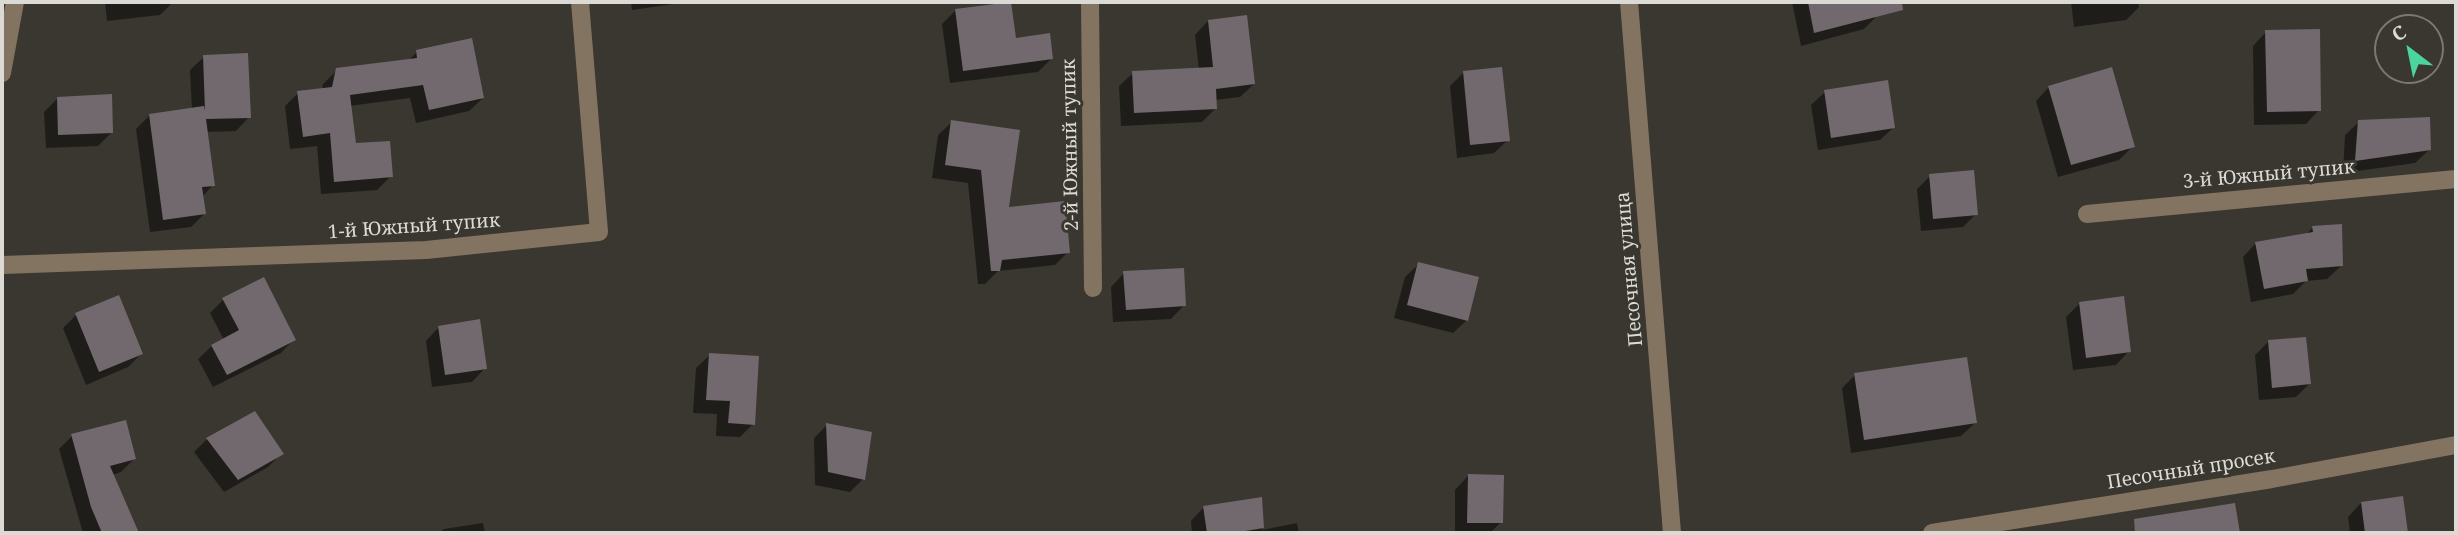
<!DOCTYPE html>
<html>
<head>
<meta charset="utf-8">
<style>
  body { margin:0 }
  #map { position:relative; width:2458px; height:535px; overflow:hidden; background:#39372f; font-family:"Noto Serif",serif }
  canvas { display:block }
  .frame { position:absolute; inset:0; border:4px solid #dcdad5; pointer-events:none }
  .north { position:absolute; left:2374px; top:14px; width:70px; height:70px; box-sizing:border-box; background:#39372f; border:2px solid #7a7871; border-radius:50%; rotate:328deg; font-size:19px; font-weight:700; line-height:28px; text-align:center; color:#dcdad5 }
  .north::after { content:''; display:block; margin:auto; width:24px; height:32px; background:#4bd49b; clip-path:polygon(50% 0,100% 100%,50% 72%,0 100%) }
</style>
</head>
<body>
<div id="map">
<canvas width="2458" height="535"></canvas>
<div class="frame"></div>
<div class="north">С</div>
</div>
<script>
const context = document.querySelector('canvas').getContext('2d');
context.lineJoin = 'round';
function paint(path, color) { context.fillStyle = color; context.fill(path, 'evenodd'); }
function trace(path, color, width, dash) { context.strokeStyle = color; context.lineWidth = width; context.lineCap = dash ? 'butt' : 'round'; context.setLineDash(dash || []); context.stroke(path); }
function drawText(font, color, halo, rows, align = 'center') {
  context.font = font + ' "Noto Serif",serif'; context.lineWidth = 6; context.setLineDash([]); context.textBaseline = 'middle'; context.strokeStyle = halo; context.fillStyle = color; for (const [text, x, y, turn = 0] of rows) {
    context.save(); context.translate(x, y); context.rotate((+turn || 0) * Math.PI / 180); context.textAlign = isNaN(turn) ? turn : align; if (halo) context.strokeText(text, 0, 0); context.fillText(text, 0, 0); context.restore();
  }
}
const shadow = new Path2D(`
  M 105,2 L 173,2 L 160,15 L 107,21 Z
  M 631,2 L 687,2 L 632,10 Z
  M 1792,2 L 1873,2 L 1877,16 L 1864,29 L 1801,46 Z
  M 2071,2 L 2138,2 L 2139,7 L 2126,20 L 2074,27 Z
  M 956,10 L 1014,40 L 1051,59 L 1038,72 L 950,83 L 942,24 Z
  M 1208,21 L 1254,84 L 1240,97 L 1215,100 L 1215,109 L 1202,122 L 1121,126 L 1119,86 L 1133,73 L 1199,70 L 1195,35 Z
  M 2266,32 L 2319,110 L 2306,124 L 2254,125 L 2253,46 Z
  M 417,52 L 483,98 L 469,111 L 416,123 L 410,98 L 349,106 L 355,145 L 391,176 L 377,190 L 321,194 L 317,146 L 290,149 L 285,106 L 298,93 L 322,90 L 323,84 L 337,70 L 408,61 Z
  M 204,57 L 249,117 L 236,131 L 206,132 L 213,185 L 202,197 L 204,214 L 191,227 L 150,232 L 136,129 L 150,115 L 192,110 L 190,70 Z
  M 1463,73 L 1508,140 L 1494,153 L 1457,158 L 1450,86 Z
  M 2049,87 L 2133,146 L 2119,160 L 2058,177 L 2036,101 Z
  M 1825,92 L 1894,127 L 1880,140 L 1818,150 L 1811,105 Z
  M 58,98 L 112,132 L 98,146 L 46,148 L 44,112 Z
  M 952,122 L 1007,208 L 1068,252 L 1055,265 L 998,271 L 985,284 L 978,284 L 968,183 L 932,178 L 938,135 Z
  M 2359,122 L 2429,150 L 2415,163 L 2343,173 L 2345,135 Z
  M 1930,176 L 1976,214 L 1963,227 L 1921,231 L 1917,189 Z
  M 2313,227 L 2341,266 L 2327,279 L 2306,281 L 2293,294 L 2251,302 L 2243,257 L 2256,243 L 2306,235 Z
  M 1419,264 L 1467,320 L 1453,333 L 1394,318 L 1405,277 Z
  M 1124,273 L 1184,305 L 1171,319 L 1113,322 L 1111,287 Z
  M 223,300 L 294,339 L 281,353 L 213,387 L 198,359 L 212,346 L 224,340 L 210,313 Z
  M 2079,304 L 2129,351 L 2116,365 L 2073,370 L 2066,317 Z
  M 76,315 L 141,354 L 128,367 L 86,385 L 63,328 Z
  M 439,327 L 485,368 L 472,382 L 432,387 L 426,341 Z
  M 2268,342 L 2309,384 L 2296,397 L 2259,400 L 2255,355 Z
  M 710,355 L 753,424 L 740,437 L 716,436 L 717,414 L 693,413 L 696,368 Z
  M 1855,375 L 1975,423 L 1961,436 L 1851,453 L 1842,388 Z
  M 827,425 L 863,479 L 850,492 L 815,485 L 814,438 Z
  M 72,436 L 134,459 L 121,472 L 112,475 L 137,533 L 83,533 L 59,449 Z
  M 207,439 L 281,454 L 268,467 L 224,492 L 194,452 Z
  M 1468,476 L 1501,522 L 1490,533 L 1455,533 L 1455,490 Z
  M 2401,498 L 2407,533 L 2350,533 L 2348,517 L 2361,503 Z
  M 1260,499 L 1262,530 L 1297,523 L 1299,533 L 1192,533 L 1191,521 L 1204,507 Z
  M 483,523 L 485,533 L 439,533 L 444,529 Z`);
const building = new Path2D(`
  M 1011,2 L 1016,38 L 1050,33 L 1053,59 L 963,71 L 955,9 Z
  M 1808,2 L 1902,2 L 1903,10 L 1814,33 Z
  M 1247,15 L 1255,84 L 1216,89 L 1217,109 L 1134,113 L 1132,71 L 1213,67 L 1208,20 Z
  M 2320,29 L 2321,111 L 2267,112 L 2265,30 Z
  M 472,38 L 484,98 L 429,110 L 423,85 L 350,95 L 356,143 L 390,141 L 393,177 L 334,182 L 330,133 L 303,137 L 297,91 L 332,87 L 336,68 L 417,58 L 416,50 Z
  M 248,53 L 251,118 L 206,119 L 215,186 L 202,187 L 206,214 L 163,220 L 149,114 L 204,106 L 205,111 L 203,55 Z
  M 1502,67 L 1510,141 L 1470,145 L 1463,71 Z
  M 2112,67 L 2135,147 L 2071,165 L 2048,86 Z
  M 1888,80 L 1895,128 L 1831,138 L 1824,90 Z
  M 112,94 L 113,133 L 58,135 L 57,97 Z
  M 2430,117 L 2431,150 L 2355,161 L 2358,120 Z
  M 951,120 L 1020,130 L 1009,207 L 1065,201 L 1070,253 L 1002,260 L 1000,271 L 991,271 L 981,170 L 945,165 Z
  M 1974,170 L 1978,215 L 1933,219 L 1929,174 Z
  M 2342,224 L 2343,266 L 2306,269 L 2308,281 L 2264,289 L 2255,242 L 2313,232 L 2312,226 Z
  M 1418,262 L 1479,277 L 1468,321 L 1407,305 Z
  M 1184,268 L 1186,306 L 1126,310 L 1123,271 Z
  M 264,277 L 296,340 L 227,375 L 211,345 L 239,330 L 222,298 Z
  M 119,295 L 143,354 L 99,372 L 75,313 Z
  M 2124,296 L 2131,352 L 2086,358 L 2079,302 Z
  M 480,319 L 487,369 L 445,375 L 438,326 Z
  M 2306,337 L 2311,384 L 2272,388 L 2268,340 Z
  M 709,353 L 759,356 L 755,425 L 728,423 L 730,401 L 706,400 Z
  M 1967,357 L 1977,423 L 1864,440 L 1854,373 Z
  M 255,411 L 284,454 L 238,480 L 206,438 Z
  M 126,420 L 136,459 L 110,466 L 139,533 L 102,533 L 91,507 L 71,434 Z
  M 826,423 L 872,432 L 865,480 L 828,472 Z
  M 1468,474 L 1504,475 L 1503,523 L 1467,523 Z
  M 2403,496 L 2408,533 L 2365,533 L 2361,502 Z
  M 1262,497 L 1264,528 L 1233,533 L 1207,533 L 1203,506 Z
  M 2235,503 L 2240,533 L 2135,533 L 2134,519 Z`);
const minor = new Path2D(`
  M 1090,2 L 1093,288
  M 1629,2 L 1672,533
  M 2,73 L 15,2
  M 2087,214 L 2456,179
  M 2,265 L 426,250 L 599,232 L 580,2
  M 1932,533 L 2272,479 L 2456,445`);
const streetNames = [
  ["2-й Южный тупик",1071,145,-91],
  ["3-й Южный тупик",2269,175,-5],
  ["1-й Южный тупик",414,227,-4],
  ["Песочная улица",1630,269,-95],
  ["Песочный просек",2191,470,-9]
];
paint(shadow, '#0007');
paint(building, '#72696e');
trace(minor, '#827461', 18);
drawText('19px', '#dcdad5', '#39372f', streetNames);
</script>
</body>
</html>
